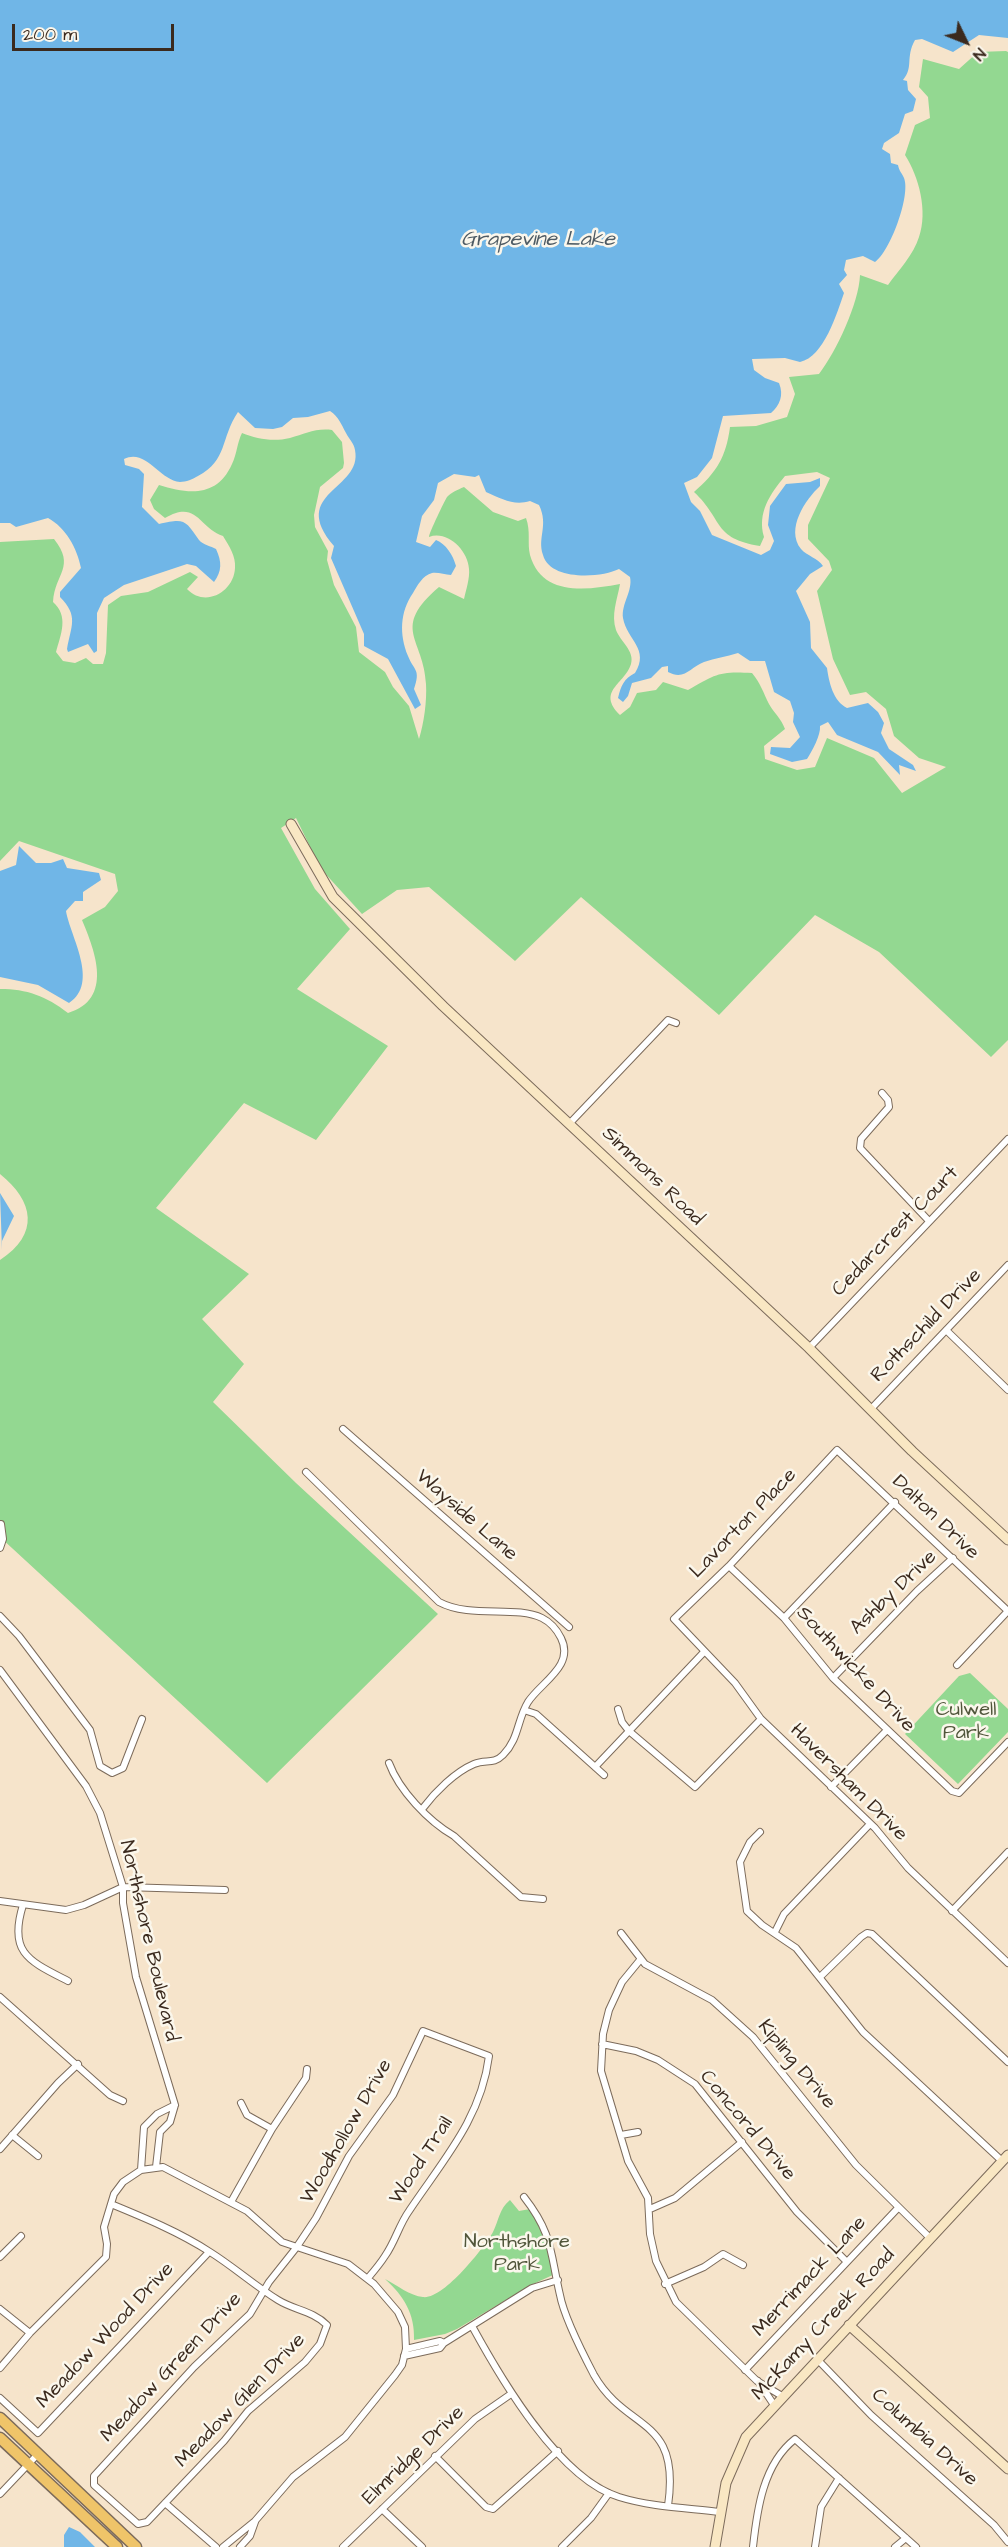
<!DOCTYPE html>
<html>
<head>
<meta charset="utf-8">
<style>
  body { margin:0 }
  #map { position:relative; width:1008px; height:2547px; overflow:hidden; background:#f6e4cb; font-family:"Architects Daughter",sans-serif }
  canvas { display:block }
  .north { position:absolute; left:936px; top:12px; width:60px; height:60px; -webkit-text-stroke:4px #fbf7ec; paint-order:stroke; rotate:133deg; font-size:16px; font-weight:700; line-height:24px; text-align:center; color:#3b2a1e }
  .north::after { content:''; display:block; margin:auto; width:21px; height:27px; background:#3b2a1e; clip-path:polygon(50% 0,100% 100%,50% 72%,0 100%) }
  .scale { position:absolute; left:12px; top:24px; width:162px; height:27px; box-sizing:border-box; border:3px solid #3b2a1e; border-top:0; padding-left:8px; font-size:18px; line-height:21px; white-space:nowrap; color:#3b2a1e; -webkit-text-stroke:4px #fbf7ec; paint-order:stroke }
</style>
</head>
<body>
<div id="map">
<canvas width="1008" height="2547"></canvas>
<div class="north">N</div>
<div class="scale">200 m</div>
</div>
<script>
const context = document.querySelector('canvas').getContext('2d');
context.lineJoin = 'round';
function paint(path, color) { context.fillStyle = color; context.fill(path, 'evenodd'); }
function trace(path, color, width, dash) { context.strokeStyle = color; context.lineWidth = width; context.lineCap = dash ? 'butt' : 'round'; context.setLineDash(dash || []); context.stroke(path); }
function drawText(font, color, halo, rows, align = 'center') {
  context.font = font + ' "Architects Daughter",sans-serif'; context.lineWidth = 5; context.setLineDash([]); context.textBaseline = 'middle'; context.strokeStyle = halo; context.fillStyle = color; for (const [text, x, y, turn = 0] of rows) {
    context.save(); context.translate(x, y); context.rotate((+turn || 0) * Math.PI / 180); context.textAlign = isNaN(turn) ? turn : align; if (halo) context.strokeText(text, 0, 0); context.fillText(text, 0, 0); context.restore();
  }
}
const green = new Path2D(`
  M 1006,51 L 1008,52 L 1008,1040 L 991,1057 L 879,952 L 815,915 L 719,1015 L 581,897 L 515,961 L 429,887 L 397,890 L 362,914 L 321,869 L 296,818 L 281,828 L 315,889 L 350,929 L 297,989 L 388,1046 L 316,1140 L 244,1103 L 156,1208 L 249,1274 L 202,1319 L 244,1364 L 213,1402 L 296,1483 L 438,1614 L 267,1783 L 0,1537 L 0,1260 C 40,1234 34,1201 0,1174 L 0,989 C 27,989 46,996 68,1013 C 114,999 95,951 82,920 L 105,907 L 118,891 L 115,874 L 19,841 L 0,861 L 0,542 L 54,539 C 76,567 55,573 53,602 C 69,616 61,634 56,652 L 63,661 L 75,663 L 86,658 L 93,664 L 103,664 L 106,653 L 108,605 L 121,596 L 148,592 L 190,572 L 198,577 L 187,589 C 205,608 234,592 235,568 C 236,556 229,546 223,536 C 199,528 197,499 165,518 L 154,509 L 150,500 L 159,485 C 188,494 217,498 232,464 C 237,454 237,443 242,433 C 257,439 273,442 290,438 C 305,434 315,428 332,430 L 342,442 L 344,463 L 343,468 L 320,487 L 314,515 L 315,527 L 328,551 L 327,560 L 334,585 L 356,627 L 359,652 L 385,672 L 393,687 L 409,706 L 419,739 C 424,723 427,701 426,684 C 424,638 390,629 439,587 L 464,599 C 466,590 470,578 469,569 C 468,550 447,530 429,537 C 429,533 445,500 447,497 C 452,492 457,490 464,487 L 493,512 L 518,521 L 526,518 C 531,532 527,543 530,555 C 542,597 587,590 620,584 C 617,601 611,614 616,630 C 620,641 635,651 631,664 C 625,684 596,691 620,715 L 630,707 L 637,693 L 656,690 L 663,682 L 688,690 C 716,674 719,671 752,673 C 761,684 763,692 769,704 C 774,713 781,718 785,729 L 764,746 L 765,759 L 797,770 L 815,767 L 827,738 L 874,758 L 902,793 L 946,767 L 919,758 L 894,736 L 886,709 L 866,692 L 850,695 L 833,659 L 817,591 L 832,570 L 829,561 L 808,539 L 808,525 L 830,478 L 817,472 L 785,476 C 770,494 757,513 764,537 L 760,546 C 712,538 724,520 694,492 C 717,472 726,457 730,427 L 756,426 L 787,417 L 795,394 L 789,377 L 819,374 C 836,352 859,303 860,275 L 888,285 C 898,271 914,254 919,237 C 928,211 919,177 905,155 L 915,125 L 930,118 L 928,97 L 919,87 L 923,59 L 959,69 L 978,52 Z
  M 970,1673 L 1008,1709 L 1008,1732 L 958,1784 L 905,1734 L 959,1676 Z
  M 510,2200 L 519,2211 L 530,2209 L 546,2233 L 555,2274 L 531,2285 L 457,2329 L 445,2334 L 414,2340 C 415,2314 404,2296 385,2279 C 397,2285 410,2296 423,2297 C 443,2300 483,2249 493,2232 C 499,2220 499,2209 510,2200 Z`);
const water = new Path2D(`
  M 0,0 L 1008,0 L 1008,38 L 979,35 L 953,52 L 922,39 L 915,40 C 905,58 914,67 903,80 L 907,81 L 908,90 L 916,99 L 913,111 L 905,114 L 899,133 L 884,143 L 882,149 L 890,154 L 891,163 L 898,165 C 899,171 902,173 904,178 C 911,195 890,252 875,262 L 863,256 L 846,260 L 844,270 L 847,275 L 839,284 L 844,293 C 837,313 824,357 800,362 L 785,358 L 752,359 L 754,370 L 765,378 L 779,383 C 784,395 780,405 771,413 L 723,416 L 712,458 L 697,477 L 684,483 L 691,502 L 700,511 L 712,535 L 761,555 L 770,550 L 774,541 L 768,525 L 770,506 L 786,484 L 810,482 L 820,478 L 820,486 C 806,499 785,529 801,549 C 807,556 818,558 823,566 L 810,574 L 796,591 L 810,622 L 811,648 L 827,668 C 829,682 833,701 847,708 L 868,703 L 878,712 L 884,723 L 881,733 L 889,749 L 913,765 L 916,771 L 899,765 L 900,775 L 878,752 L 837,735 L 828,722 L 820,726 C 821,735 812,751 807,759 L 792,762 L 770,754 L 771,747 L 790,748 L 800,737 L 793,722 L 794,713 L 790,701 L 774,692 L 765,661 L 750,661 L 738,653 C 726,657 715,658 704,662 C 690,667 685,681 668,672 L 668,666 L 662,667 L 651,678 L 632,683 L 628,696 L 623,702 L 618,698 C 621,685 624,679 635,673 C 650,649 627,640 623,618 C 621,604 633,591 630,577 L 619,569 C 601,578 550,581 543,555 C 537,537 549,526 539,505 L 530,501 C 514,506 502,499 486,492 L 479,475 L 475,477 L 454,474 L 438,483 L 434,500 L 422,516 L 416,542 L 430,547 L 436,540 C 446,544 453,555 456,566 L 451,575 C 445,575 438,572 432,573 C 423,575 417,586 413,593 C 400,612 399,634 408,656 C 414,671 421,669 414,689 L 421,705 L 415,709 L 388,659 L 364,646 L 364,634 L 331,558 L 334,546 C 288,492 363,490 355,450 C 354,443 349,439 346,433 C 341,424 339,417 330,411 L 308,417 L 293,418 L 282,427 L 273,429 L 255,428 L 238,412 C 220,439 228,460 198,476 C 193,479 186,482 180,482 C 159,480 146,448 124,459 L 125,465 L 139,469 L 144,474 L 142,507 L 159,524 C 185,518 185,520 199,540 C 203,545 211,546 216,549 C 222,562 222,571 214,582 L 196,566 L 187,564 L 124,585 L 104,598 L 97,613 L 97,651 L 94,653 L 88,644 L 68,652 L 67,649 C 71,626 79,616 60,597 L 60,592 L 81,568 C 77,548 66,528 48,518 L 16,527 L 10,523 L 0,523 Z
  M 19,846 L 36,863 L 51,863 L 63,859 L 67,868 L 99,873 L 101,880 L 83,892 L 83,901 L 75,901 L 66,911 C 70,936 100,983 69,1003 L 38,985 L 0,977 L 0,871 L 16,865 Z
  M 0,1193 L 14,1216 L 2,1241 L 2,1250 Z
  M 69,2527 L 80,2532 L 95,2547 L 64,2547 L 64,2535 Z`);
const street = new Path2D(`
  M 882,1093 L 888,1100 L 889,1107 L 861,1139 L 860,1148 L 929,1221
  M 570,1123 L 668,1020 L 676,1023
  M 946,1330 L 1008,1390
  M 809,1348 L 1008,1139
  M 870,1410 L 1008,1265
  M 343,1429 L 569,1627
  M 306,1472 L 439,1602 C 471,1619 515,1605 542,1618 C 550,1622 557,1630 561,1638 C 575,1666 541,1682 528,1702 C 517,1720 519,1739 503,1755 C 493,1765 486,1759 474,1764 C 455,1772 435,1792 423,1808
  M 0,1548 L 3,1539 L 1,1524
  M 729,1566 L 784,1618 L 833,1678 L 952,1791 L 959,1793 L 1008,1742
  M 1008,1611 L 837,1450 L 729,1566 L 674,1619 L 735,1683 L 761,1719 L 875,1828 L 908,1868 L 1008,1963
  M 0,1616 L 19,1636 L 90,1730 L 100,1766 L 112,1773 L 123,1768 L 142,1719
  M 784,1618 L 895,1502
  M 957,1665 L 1008,1611
  M 0,1670 L 86,1786 L 100,1813 L 123,1887 L 123,1903 L 136,1977 L 175,2105 L 170,2122 L 160,2132 L 156,2167
  M 833,1678 L 917,1591 L 953,1558
  M 618,1709 L 622,1722 L 629,1731 L 695,1787 L 761,1719
  M 524,1710 L 536,1714 L 604,1775
  M 389,1763 C 399,1790 428,1821 454,1836 L 521,1897 L 543,1899
  M 595,1767 L 704,1652
  M 831,1787 L 887,1730
  M 760,1832 L 750,1842 L 740,1862 L 747,1911 L 762,1925 L 796,1948 L 863,2032 L 1002,2161
  M 0,1901 L 66,1910 L 84,1905 L 123,1887 L 225,1890
  M 23,1905 C 8,1953 29,1961 68,1981
  M 952,1911 L 1008,1852
  M 775,1932 L 784,1914 L 870,1824
  M 621,1933 L 645,1964 L 712,2000 L 753,2037 L 856,2165 L 930,2238
  M 640,1960 L 622,1982 L 609,2010 L 603,2034 L 601,2071 L 628,2161 L 648,2198 L 650,2234 L 656,2261 L 676,2302 L 757,2381 L 782,2396
  M 821,1976 L 861,1937 L 867,1933 L 872,1934 L 1008,2062
  M 0,1997 L 110,2095 L 123,2101
  M 602,2044 L 636,2051 L 658,2060 L 695,2084 L 797,2212 L 847,2262
  M 241,2103 L 247,2115 L 272,2129
  M 12,2135 L 38,2156
  M 621,2135 L 638,2132
  M 0,2149 L 58,2083 L 78,2064
  M 141,2170 L 144,2127 L 157,2114 L 175,2105
  M 524,2197 C 553,2234 550,2252 560,2295 C 564,2317 583,2354 594,2375 C 627,2433 681,2415 668,2506
  M 231,2202 L 272,2129 L 306,2078 L 307,2069
  M 111,2204 C 145,2218 179,2232 210,2252 C 234,2267 255,2286 278,2300 C 294,2310 313,2311 327,2325 L 320,2344 L 305,2362 L 248,2411 L 224,2441 L 147,2522 L 138,2524 L 94,2485 L 94,2476 L 194,2367 L 250,2314 L 269,2282 L 296,2248 L 316,2218 L 349,2156 L 393,2095 L 423,2031 L 489,2056 C 481,2119 443,2160 409,2211 C 399,2225 395,2242 385,2256 C 380,2264 374,2271 368,2278
  M 650,2209 L 675,2198 L 742,2142
  M 0,2257 L 21,2236
  M 665,2284 L 704,2267 L 723,2254 L 743,2265
  M 0,2309 L 30,2333
  M 472,2326 C 501,2379 559,2479 619,2497 C 651,2507 687,2508 720,2512
  M 406,2349 L 440,2341 L 444,2343
  M 404,2356 L 440,2348 L 444,2343 L 532,2288 L 558,2280
  M 817,2359 L 871,2415 L 994,2525 L 1008,2542
  M 0,2368 L 30,2333 L 106,2257 L 107,2244 L 104,2227 L 114,2194 L 123,2182 L 141,2170 L 163,2167 L 247,2211 L 282,2242 L 348,2264 L 374,2284 L 398,2312 L 405,2327 L 406,2349 L 402,2365 L 395,2375 L 345,2437 L 293,2477 L 255,2521 L 223,2547
  M 745,2370 L 898,2208
  M 758,2381 L 774,2405
  M 0,2398 L 38,2433 L 209,2252
  M 435,2456 L 486,2507 L 493,2509 L 558,2451
  M 0,2494 L 38,2454
  M 165,2503 L 216,2547
  M 382,2509 L 422,2547
  M 240,2547 L 250,2536 L 255,2522
  M 343,2547 L 475,2419 L 511,2394
  M 562,2547 L 591,2518 L 609,2493
  M 753,2547 C 757,2510 763,2464 795,2439 L 916,2547
  M 815,2547 L 821,2507 L 839,2478
  M 895,2547 L 906,2538`);
const secondary = new Path2D(`
  M 291,824 L 333,897 L 443,1006 L 809,1348 L 912,1451 L 1008,1540
  M 849,2325 L 1008,2469
  M 715,2547 L 726,2483 L 746,2437 L 1008,2155`);
const primary = new Path2D(`
  M 0,2418 L 136,2547
  M 0,2438 L 117,2547`);
const streetNames = [
  ["Simmons Road",652,1177,44],
  ["Cedarcrest Court",896,1232,-46],
  ["Rothschild Drive",927,1326,-46],
  ["Wayside Lane",466,1516,41],
  ["Dalton Drive",935,1518,44],
  ["Lavorton Place",744,1524,-46],
  ["Ashby Drive",894,1593,-44],
  ["Southwicke Drive",855,1670,47],
  ["Haversham Drive",848,1783,45],
  ["Northshore Boulevard",148,1941,77],
  ["Kipling Drive",796,2065,50],
  ["Concord Drive",747,2126,50],
  ["Woodhollow Drive",347,2132,-60],
  ["Wood Trail",422,2161,-57],
  ["Merrimack Lane",810,2277,-47],
  ["McKamy Creek Road",824,2325,-47],
  ["Meadow Wood Drive",106,2336,-47],
  ["Meadow Green Drive",172,2368,-47],
  ["Meadow Glen Drive",241,2401,-46],
  ["Columbia Drive",924,2438,42],
  ["Elmridge Drive",414,2456,-44]
];
const parkNames = [
  ["Culwell",966,1711],
  ["Park",966,1734],
  ["Northshore",517,2243],
  ["Park",517,2266]
];
const waterNames = [
  ["Grapevine Lake",538,241]
];
paint(green, '#93d891');
paint(water, '#70b6e7');
trace(street, '#7c6b5b', 8);
trace(secondary, '#7c6b5b', 11);
trace(primary, '#7c6b5b', 13);
trace(street, '#fff', 6);
trace(secondary, '#f9e7c3', 9);
trace(primary, '#efc469', 10);
drawText('20px', '#3b2a1e', '#fbf7ec', streetNames);
drawText('20px', '#51563b', '#fbf7ec', parkNames);
drawText('italic 21px', '#4e5b64', '#fbf7ec', waterNames);
</script>
</body>
</html>
